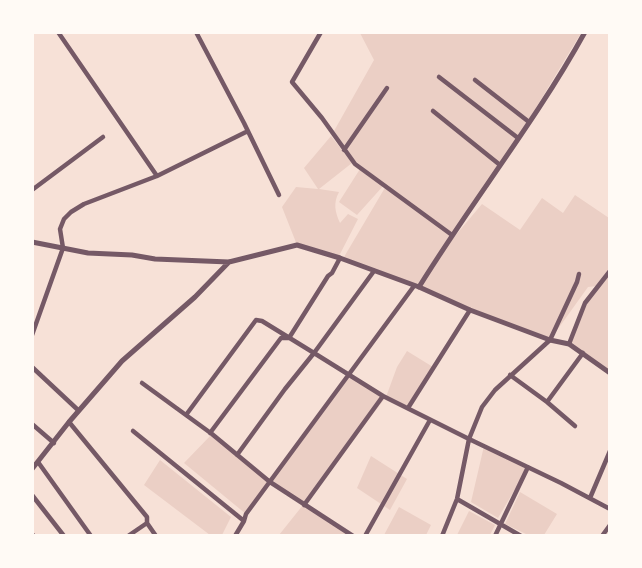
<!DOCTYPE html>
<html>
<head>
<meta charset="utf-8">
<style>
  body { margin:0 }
  #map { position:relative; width:642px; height:568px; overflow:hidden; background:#f7e1d7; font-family:"Roboto Condensed",sans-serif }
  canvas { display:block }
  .frame { position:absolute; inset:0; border:34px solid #fffaf5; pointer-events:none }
</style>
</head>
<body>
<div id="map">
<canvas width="642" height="568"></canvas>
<div class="frame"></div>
</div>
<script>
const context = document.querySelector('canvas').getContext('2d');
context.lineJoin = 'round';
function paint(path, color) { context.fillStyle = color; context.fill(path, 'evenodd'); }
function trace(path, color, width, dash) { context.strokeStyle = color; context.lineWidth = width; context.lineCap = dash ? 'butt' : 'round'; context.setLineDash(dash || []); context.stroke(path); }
const green = new Path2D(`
  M 360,33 L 581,33 L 528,121 L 444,249 L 482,204 L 520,230 L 542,198 L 563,213 L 575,195 L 609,218 C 609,231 608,243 610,255 L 609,373 L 569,344 L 585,303 L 597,286 L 588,287 L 550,340 L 344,257 L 386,186 L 353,159 L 334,131 L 374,60 Z
  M 331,136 L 352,163 L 319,189 L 339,192 C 333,203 335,212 340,223 L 348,214 L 358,219 L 339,256 L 297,245 L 282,207 L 296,187 L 318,189 L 304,168 Z
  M 360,169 L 384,185 L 357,215 L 339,202 Z
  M 407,351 L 433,367 L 408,408 L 386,397 L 304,504 L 352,535 L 279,535 L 303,505 L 270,482 L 246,514 L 184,463 L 212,434 L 270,482 L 348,375 L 386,397 L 397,367 Z
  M 484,446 L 528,467 L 498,518 L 471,502 Z
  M 371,456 L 407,479 L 390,510 L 357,488 Z
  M 160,460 L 231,517 L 222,535 L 210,535 L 144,485 Z
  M 520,492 L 557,514 L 544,535 L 528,535 L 505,524 Z
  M 399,507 L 431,525 L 426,535 L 384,535 Z
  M 469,511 L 495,525 L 490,535 L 457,535 Z`);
const minor = new Path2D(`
  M 58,32 L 157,176
  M 196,32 L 244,123 L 279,195
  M 321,32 L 292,82 L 322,118 L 355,164 L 452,235
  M 439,77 L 518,138
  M 475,80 L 529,122
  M 433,111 L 500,165
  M 344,150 L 387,88
  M 32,190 L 103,137
  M 32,335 L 63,248 L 60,229 L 64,219 L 71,212 L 84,204 L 157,176 L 248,131
  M 569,344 L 585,303 L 610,271
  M 32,367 L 78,410
  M 510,375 L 547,402 L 575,426
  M 142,383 L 212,434 L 270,482 L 353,536
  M 383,396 L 469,439 L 561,483 L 610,509
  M 547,402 L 583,353
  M 408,408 L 470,310
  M 186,415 L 256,320 L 262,321 L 314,353 L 374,271
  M 69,422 L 147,517 L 147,523 L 156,536
  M 32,424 L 54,443
  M 133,431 L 244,521
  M 210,433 L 281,338 L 289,338 L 328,276 L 332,273 L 340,258
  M 237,455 L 285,389 L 314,353 L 383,396 L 304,505
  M 38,462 L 91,536
  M 32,495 L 64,536
  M 590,498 L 610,451
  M 457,499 L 521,536
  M 32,534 L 34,536
  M 128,536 L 147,523
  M 235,536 L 244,521 L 246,514 L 414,286
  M 365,536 L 430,420
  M 442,536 L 457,499 L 469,439 L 482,407 L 495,390 L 550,340 L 577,282 L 579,274
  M 495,536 L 528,467
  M 602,536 L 610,525`);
const tertiary = new Path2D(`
  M 32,242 L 88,253 L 132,255 L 155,259 L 229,262 L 297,245 L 340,258 L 419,287 L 470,310 L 550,340 L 569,344 L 610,373
  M 419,287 C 472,201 536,121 585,32
  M 32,469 L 69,422 L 122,361 L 195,297 L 229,262`);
paint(green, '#ebcfc5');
trace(minor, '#755966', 4.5);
trace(tertiary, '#755966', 5);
</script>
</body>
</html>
